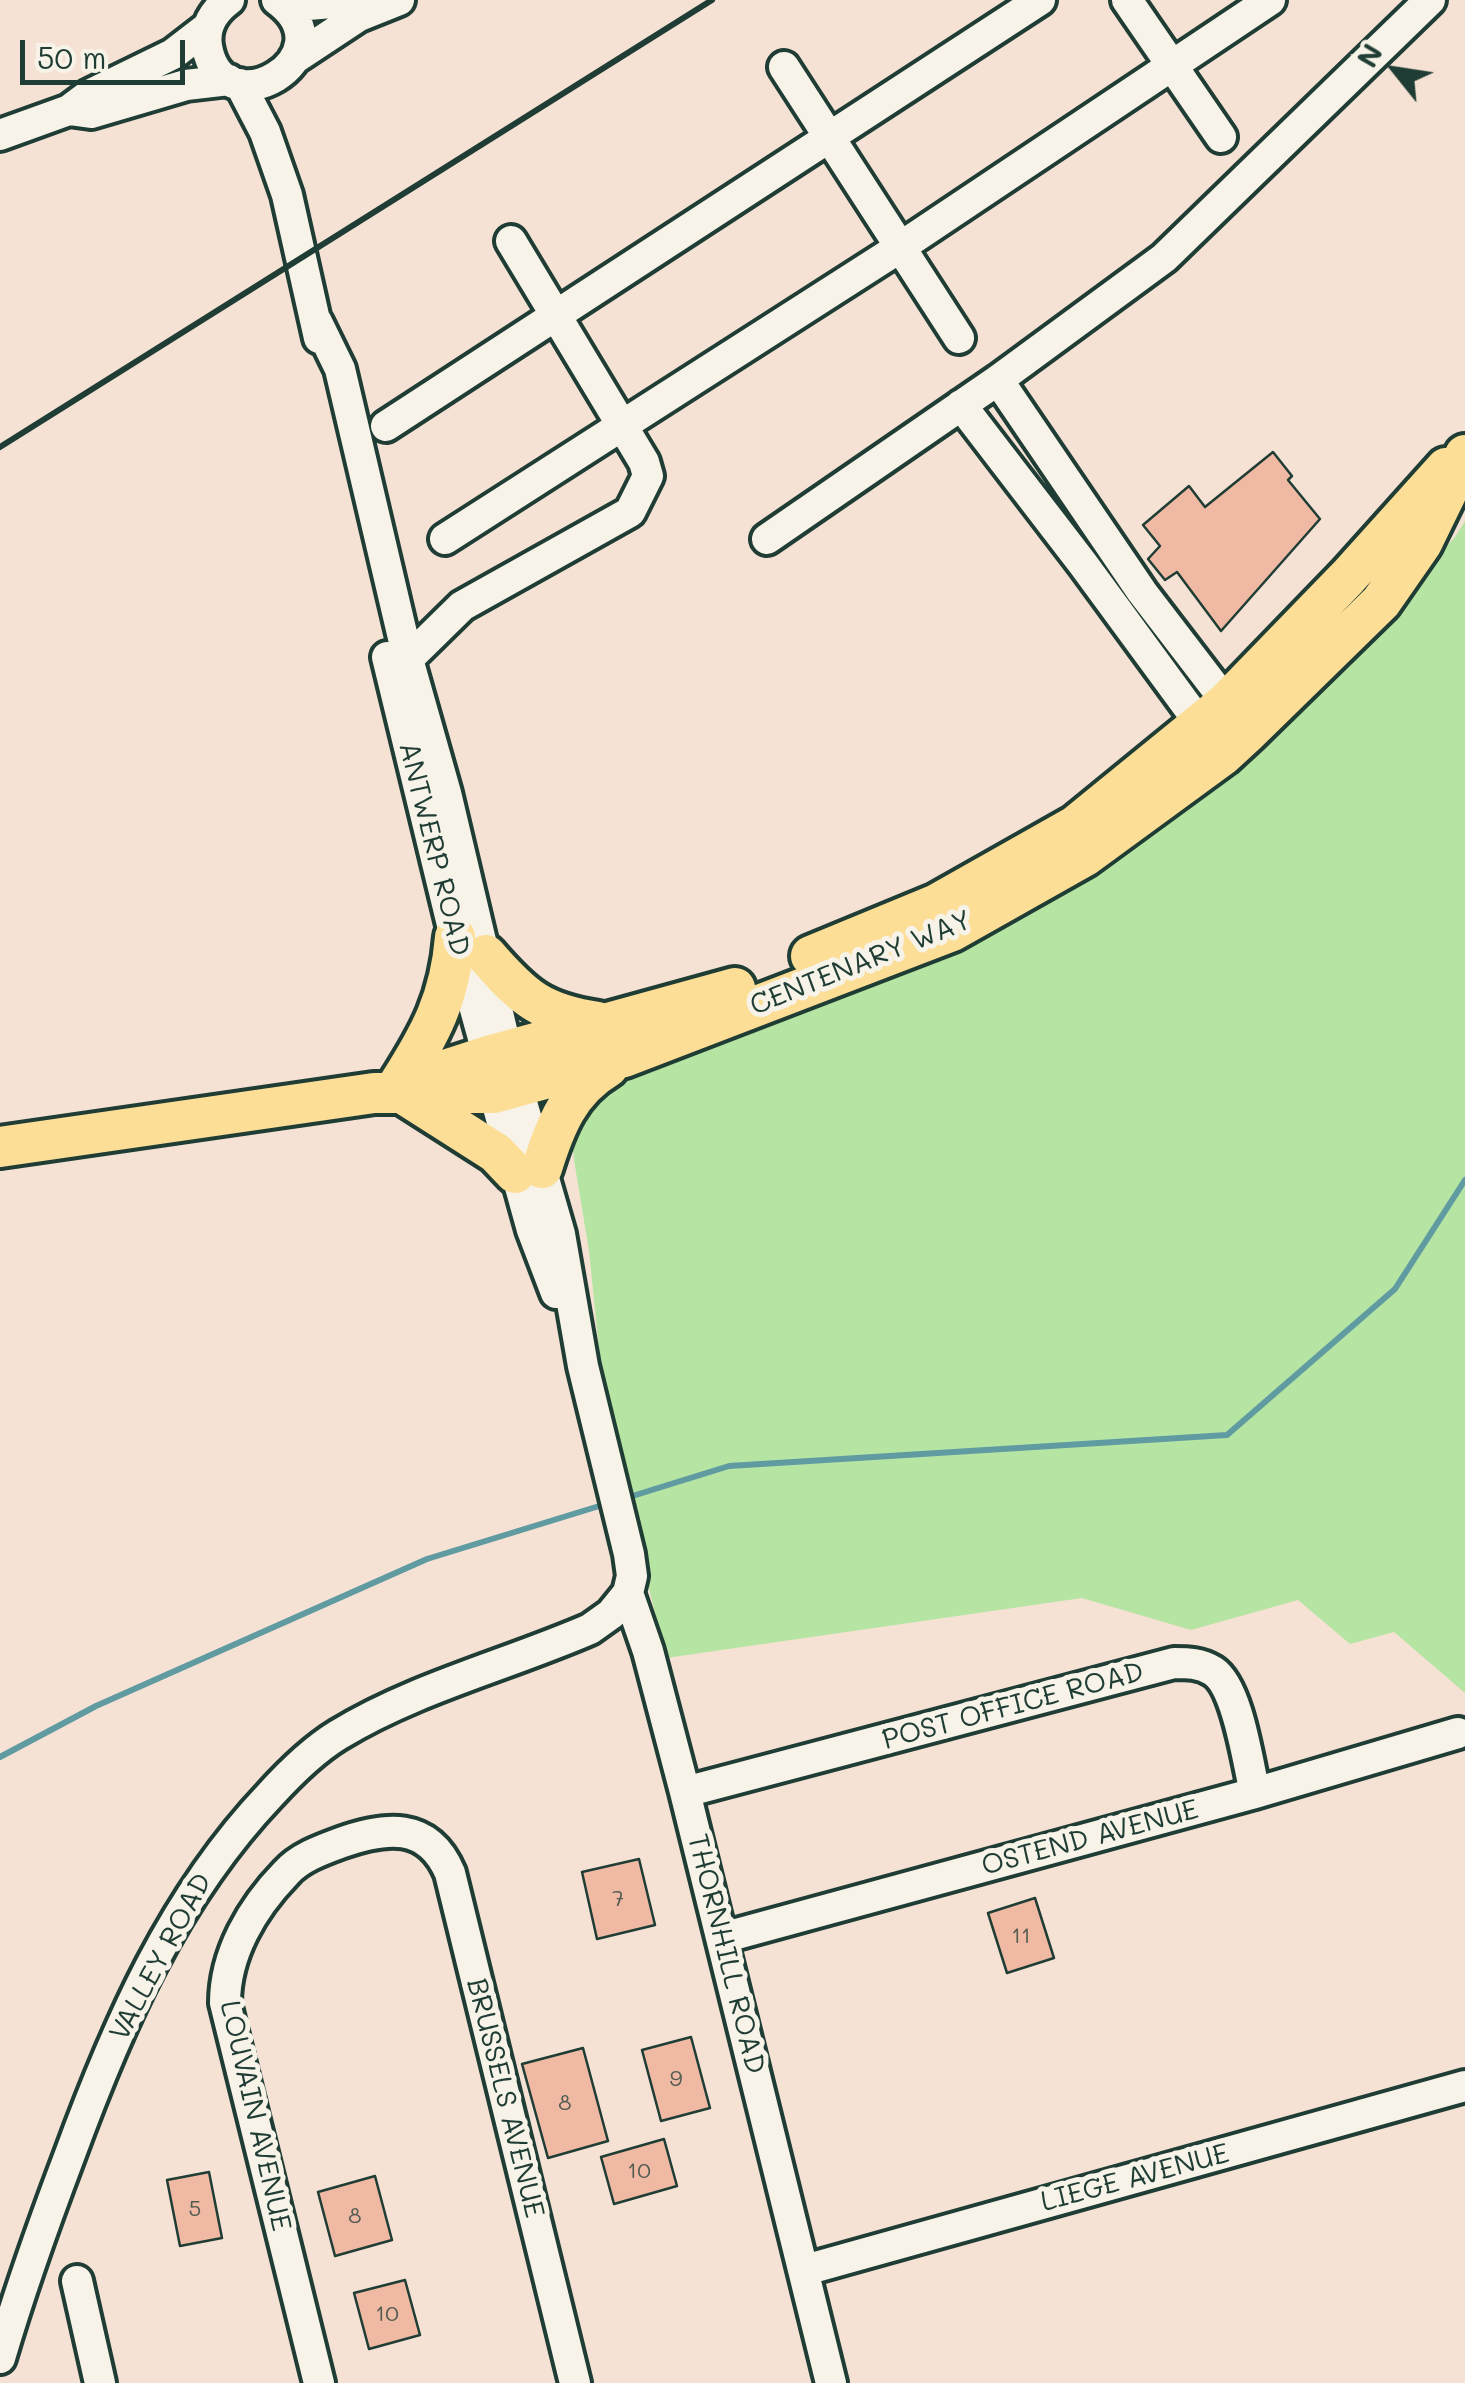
<!DOCTYPE html>
<html>
<head>
<meta charset="utf-8">
<style>
  body { margin:0 }
  #map { position:relative; width:1465px; height:2383px; overflow:hidden; background:#f5e2d4; font-family:Mali,sans-serif }
  canvas { display:block }
  .north { position:absolute; left:1345px; top:20px; width:100px; height:100px; -webkit-text-stroke:8px #f7f3e8; paint-order:stroke; rotate:300deg; font-size:28px; font-weight:700; line-height:40px; text-align:center; color:#1f3d34 }
  .north::after { content:''; display:block; margin:auto; width:35px; height:45px; background:#1f3d34; clip-path:polygon(50% 0,100% 100%,50% 72%,0 100%) }
  .scale { position:absolute; left:20px; top:40px; width:165px; height:45px; box-sizing:border-box; border:5px solid #1f3d34; border-top:0; padding-left:12px; font-size:30px; line-height:35px; white-space:nowrap; color:#1f3d34; -webkit-text-stroke:8px #f7f3e8; paint-order:stroke }
</style>
</head>
<body>
<div id="map">
<canvas width="1465" height="2383"></canvas>
<div class="north">N</div>
<div class="scale">50 m</div>
</div>
<script>
const context = document.querySelector('canvas').getContext('2d');
context.lineJoin = 'round';
function paint(path, color) { context.fillStyle = color; context.fill(path, 'evenodd'); }
function trace(path, color, width, dash) { context.strokeStyle = color; context.lineWidth = width; context.lineCap = dash ? 'butt' : 'round'; context.setLineDash(dash || []); context.stroke(path); }
function drawText(font, color, halo, rows, align = 'center') {
  context.font = font + ' Mali,sans-serif'; context.lineWidth = 10; context.setLineDash([]); context.textBaseline = 'middle'; context.strokeStyle = halo; context.fillStyle = color; for (const [text, x, y, turn = 0] of rows) {
    context.save(); context.translate(x, y); context.rotate((+turn || 0) * Math.PI / 180); context.textAlign = isNaN(turn) ? turn : align; if (halo) context.strokeText(text, 0, 0); context.fillText(text, 0, 0); context.restore();
  }
}
const green = new Path2D(`
  M 1465,521 L 1465,1693 L 1394,1632 L 1350,1644 L 1298,1600 L 1191,1630 L 1082,1598 L 666,1658 L 605,1408 L 589,1251 L 574,1160 L 572,1140 L 580,1110 L 611,1081 L 1224,776 L 1303,709 L 1455,537 Z`);
const stream = new Path2D(`
  M 626,1498 L 729,1466 L 1227,1435 L 1395,1289 L 1465,1180
  M 0,1757 L 96,1706 L 427,1559 L 609,1503`);
const building = new Path2D(`
  M 1273,452 L 1292,476 L 1288,480 L 1320,519 L 1221,631 L 1177,572 L 1165,580 L 1148,559 L 1160,546 L 1143,525 L 1189,486 L 1205,507 Z
  M 639,1859 L 655,1925 L 597,1939 L 582,1872 Z
  M 1035,1898 L 1054,1958 L 1007,1973 L 988,1913 Z
  M 691,2037 L 710,2108 L 661,2121 L 642,2050 Z
  M 583,2048 L 608,2141 L 548,2158 L 522,2064 Z
  M 664,2139 L 677,2186 L 614,2204 L 601,2157 Z
  M 209,2172 L 222,2238 L 180,2246 L 167,2180 Z
  M 375,2176 L 392,2240 L 335,2256 L 318,2192 Z
  M 405,2280 L 420,2335 L 369,2349 L 354,2293 Z`);
const minor = new Path2D(`
  M 229,0 C 214,11 204,27 207,46 C 221,133 353,56 277,0
  M 1127,0 L 1221,137
  M 279,1 L 308,5 L 368,0
  M 294,59 L 359,16 L 399,0
  M 784,67 L 959,338
  M 240,84 L 265,132 L 287,195 L 319,338
  M 69,110 L 91,113 L 186,85 L 229,80
  M 0,135 L 69,110 L 89,95 L 173,54 L 208,27
  M 317,322 L 340,369 L 408,659 L 446,793 L 507,1051 L 560,1234 L 583,1366 L 629,1554 L 632,1576 L 628,1593 L 648,1651 L 685,1792 L 831,2383
  M 998,380 L 1142,592 L 1237,716
  M 961,405 L 1083,564 L 1212,740
  M 386,426 L 1040,0
  M 445,539 L 899,248 L 1270,0
  M 767,539 L 998,380 L 1164,258 L 1430,0
  M 387,657 L 455,937 L 488,1056 L 494,1093 L 532,1230 L 556,1293
  M 408,659 L 462,606 L 630,512 L 648,476 L 644,462 L 511,241
  M 685,1792 L 1174,1663 C 1188,1663 1200,1663 1213,1671 C 1238,1687 1248,1764 1255,1793
  M 722,1938 L 1255,1793 L 1458,1733
  M 805,2270 L 1465,2086
  M 77,2281 L 100,2383
  M 0,2358 C 20,2290 44,2223 69,2157 C 117,2026 173,1897 270,1795 C 290,1773 312,1751 338,1735 C 415,1688 507,1665 590,1629 L 611,1614 L 628,1593
  M 319,2383 L 225,2003 C 225,1954 252,1908 286,1873 C 299,1858 321,1850 340,1843 C 385,1827 428,1821 450,1873 L 575,2383`);
const major = new Path2D(`
  M 486,955 C 523,998 542,1014 598,1022
  M 811,956 L 937,904 L 1075,826 L 1227,702 L 1348,577 L 1446,468
  M 411,1081 L 488,1056 L 735,988
  M 398,1085 C 430,1035 450,999 455,937
  M 405,1095 L 496,1153 L 515,1173
  M 0,1147 L 374,1093 L 494,1093 L 624,1057 L 952,931 L 1085,856 L 1223,755 L 1248,732 L 1381,602 L 1422,543 L 1465,455
  M 542,1168 C 555,1126 569,1090 608,1067`);
const rail = new Path2D(`
  M 0,447 L 712,0`);
const numberNames = [
  ["7",618,1899],
  ["11",1021,1936],
  ["9",676,2079],
  ["8",565,2103],
  ["10",639,2171],
  ["5",195,2209],
  ["8",355,2216],
  ["10",387,2314]
];
const streetNames = [
  ["ANTWERP ROAD",434,849,76],
  ["CENTENARY WAY",861,963,-22],
  ["POST OFFICE ROAD",1013,1706,-15],
  ["OSTEND AVENUE",1090,1838,-15],
  ["THORNHILL ROAD",726,1954,76],
  ["VALLEY ROAD",161,1957,-62],
  ["BRUSSELS AVENUE",505,2098,76],
  ["LOUVAIN AVENUE",255,2116,77],
  ["LIEGE AVENUE",1135,2178,-15]
];
paint(green, '#b5e4a3');
trace(stream, '#609ba1', 6);
paint(building, '#efb9a4');
trace(building, '#1f3d34', 2.5);
trace(minor, '#1f3d34', 38);
trace(major, '#1f3d34', 48);
trace(minor, '#f7f3e8', 30);
trace(major, '#fcde96', 40);
trace(rail, '#1f3d34', 6);
drawText('22px', '#535c50', null, numberNames);
drawText('28px', '#1f3d34', '#f7f3e8', streetNames);
</script>
</body>
</html>
